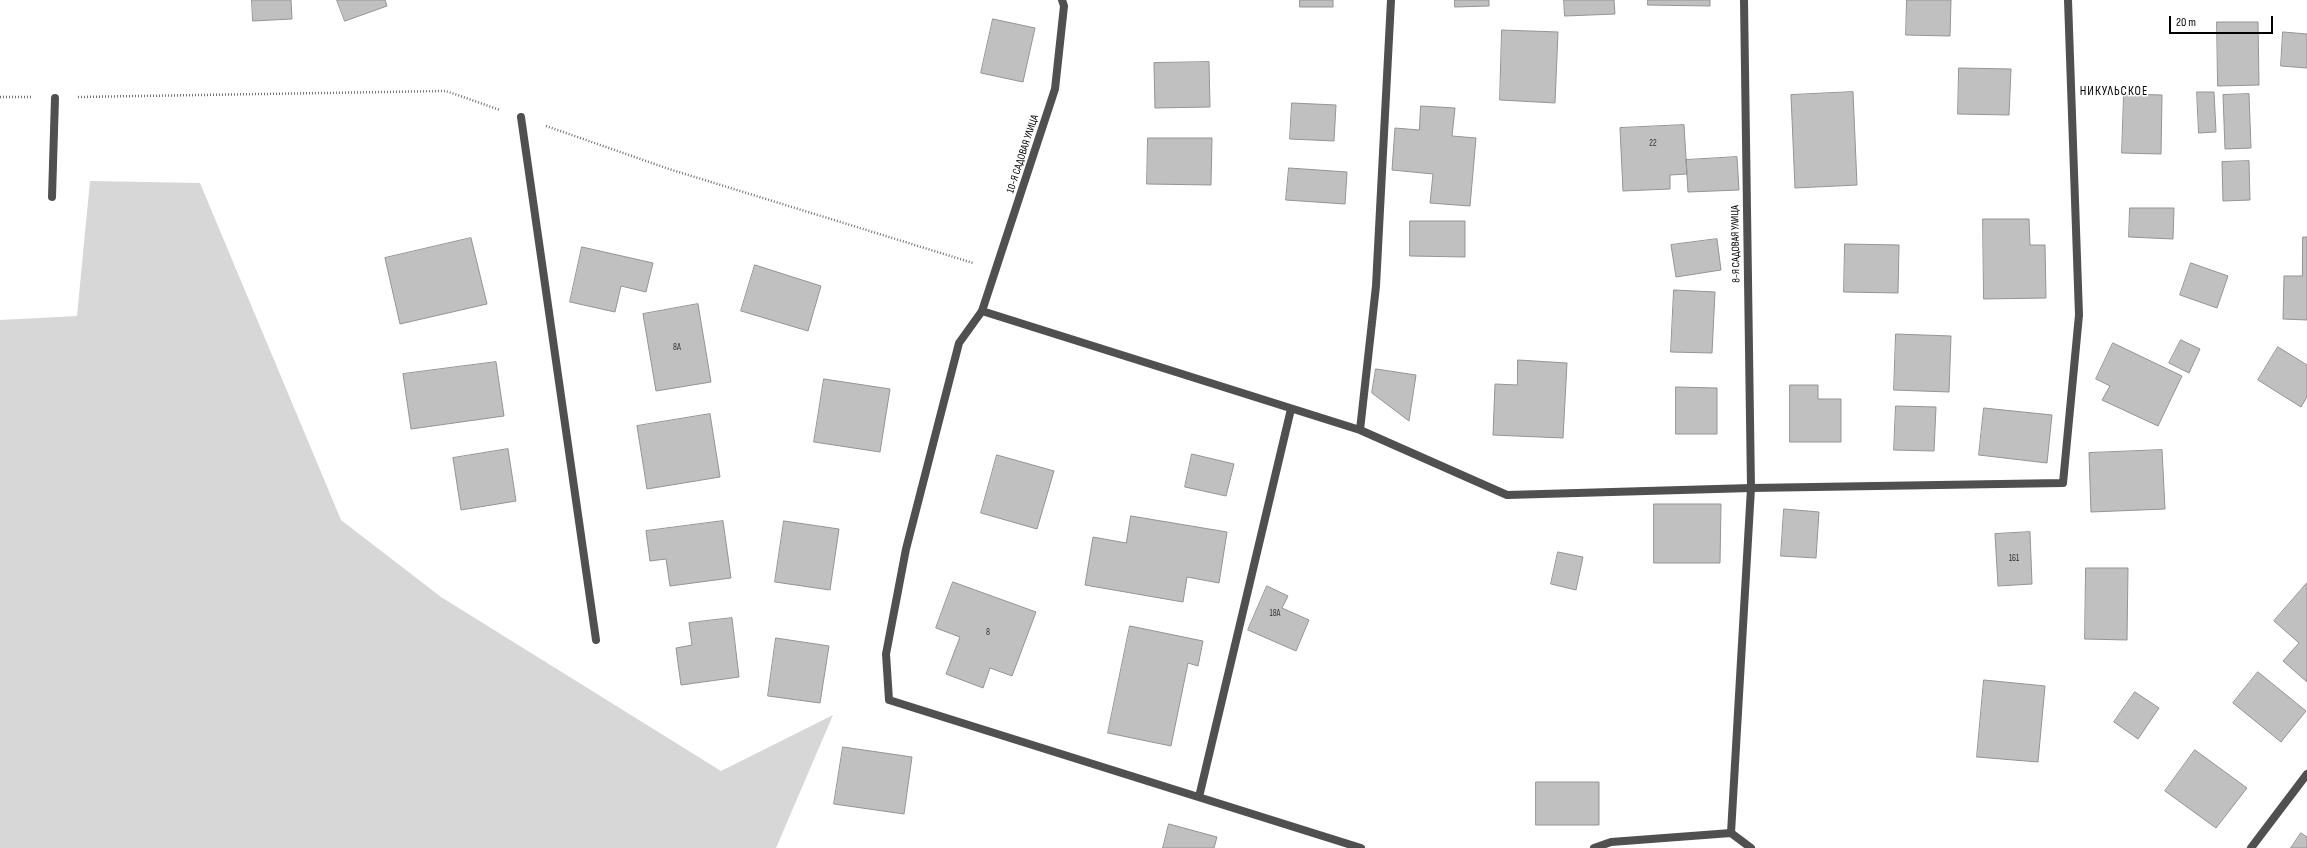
<!DOCTYPE html>
<html>
<head>
<meta charset="utf-8">
<style>
  body { margin:0 }
  #map { position:relative; width:2307px; height:848px; overflow:hidden; background:#fff; font-family:"Sofia Sans Condensed",sans-serif }
  canvas { display:block }
  .scale { position:absolute; left:2169px; top:16px; width:104px; height:18px; box-sizing:border-box; border:2px solid #000; border-top:0; padding-left:5px; font-size:12px; line-height:14px; white-space:nowrap; color:#000; -webkit-text-stroke:3px #fff; paint-order:stroke }
</style>
</head>
<body>
<div id="map">
<canvas width="2307" height="848"></canvas>
<div class="scale">20 m</div>
</div>
<script>
const context = document.querySelector('canvas').getContext('2d');
context.lineJoin = 'round';
function paint(path, color) { context.fillStyle = color; context.fill(path, 'evenodd'); }
function trace(path, color, width, dash) { context.strokeStyle = color; context.lineWidth = width; context.lineCap = dash ? 'butt' : 'round'; context.setLineDash(dash || []); context.stroke(path); }
function drawText(font, color, halo, rows, align = 'center') {
  context.font = font + ' "Sofia Sans Condensed",sans-serif'; context.lineWidth = 3; context.setLineDash([]); context.textBaseline = 'middle'; context.strokeStyle = halo; context.fillStyle = color; for (const [text, x, y, turn = 0] of rows) {
    context.save(); context.translate(x, y); context.rotate((+turn || 0) * Math.PI / 180); context.textAlign = isNaN(turn) ? turn : align; if (halo) context.strokeText(text, 0, 0); context.fillText(text, 0, 0); context.restore();
  }
}
const green = new Path2D(`
  M 90,181 L 200,183 L 341,520 L 441,597 L 721,771 L 833,715 L 776,848 L 0,848 L 0,320 L 77,316 Z`);
const building = new Path2D(`
  M 252,0 L 291,0 L 292,19 L 253,21 Z
  M 337,0 L 385,0 L 387,6 L 345,21 Z
  M 1300,0 L 1333,0 L 1333,7 L 1300,7 Z
  M 1455,0 L 1489,0 L 1489,6 L 1455,7 Z
  M 1564,0 L 1614,0 L 1615,14 L 1565,16 Z
  M 1648,0 L 1710,0 L 1710,6 L 1648,5 Z
  M 1907,0 L 1951,0 L 1950,36 L 1906,35 Z
  M 993,19 L 1035,28 L 1023,82 L 981,73 Z
  M 2217,22 L 2258,22 L 2259,85 L 2218,86 Z
  M 1502,30 L 1558,32 L 1555,103 L 1500,100 Z
  M 2283,32 L 2307,34 L 2307,68 L 2281,66 Z
  M 1209,62 L 1210,107 L 1155,108 L 1154,63 Z
  M 1959,68 L 2011,69 L 2009,115 L 1958,114 Z
  M 1853,92 L 1857,185 L 1795,188 L 1791,95 Z
  M 2197,92 L 2214,92 L 2216,132 L 2199,133 Z
  M 2124,94 L 2162,95 L 2161,154 L 2122,153 Z
  M 2249,94 L 2251,148 L 2225,149 L 2223,95 Z
  M 1292,103 L 1336,105 L 1334,141 L 1290,139 Z
  M 1421,106 L 1455,108 L 1452,136 L 1476,138 L 1470,206 L 1430,203 L 1433,174 L 1392,170 L 1395,128 L 1419,130 Z
  M 1684,125 L 1687,174 L 1670,175 L 1670,189 L 1623,191 L 1620,128 Z
  M 1148,138 L 1212,138 L 1211,185 L 1147,184 Z
  M 1737,157 L 1739,190 L 1688,192 L 1686,160 Z
  M 2249,161 L 2250,200 L 2223,201 L 2222,162 Z
  M 1289,168 L 1347,172 L 1345,204 L 1286,200 Z
  M 2130,208 L 2174,208 L 2173,239 L 2129,237 Z
  M 1983,219 L 2029,219 L 2030,245 L 2045,245 L 2046,298 L 1984,299 Z
  M 1410,221 L 1465,221 L 1465,257 L 1410,256 Z
  M 2303,237 L 2307,237 L 2307,320 L 2283,319 L 2284,276 L 2302,276 Z
  M 471,238 L 487,304 L 400,324 L 385,258 Z
  M 1717,239 L 1721,270 L 1676,277 L 1671,245 Z
  M 1845,244 L 1899,245 L 1898,293 L 1844,292 Z
  M 582,247 L 653,263 L 646,292 L 621,286 L 615,312 L 570,302 Z
  M 2191,263 L 2228,276 L 2217,308 L 2180,295 Z
  M 755,265 L 821,286 L 808,331 L 741,311 Z
  M 1674,290 L 1715,292 L 1712,353 L 1671,352 Z
  M 698,304 L 711,382 L 656,391 L 643,314 Z
  M 1896,334 L 1951,336 L 1949,392 L 1894,390 Z
  M 2181,340 L 2200,349 L 2189,373 L 2169,363 Z
  M 2113,343 L 2182,376 L 2158,426 L 2102,400 L 2110,386 L 2096,379 Z
  M 2278,347 L 2307,365 L 2307,397 L 2301,407 L 2258,380 Z
  M 1518,360 L 1567,363 L 1563,438 L 1493,435 L 1495,384 L 1517,385 Z
  M 496,362 L 504,416 L 411,429 L 403,374 Z
  M 1376,369 L 1416,375 L 1409,421 L 1372,393 Z
  M 824,379 L 890,389 L 880,452 L 814,442 Z
  M 1790,385 L 1818,385 L 1818,399 L 1841,399 L 1841,442 L 1790,442 Z
  M 1676,387 L 1717,388 L 1717,434 L 1676,434 Z
  M 1896,406 L 1936,407 L 1934,451 L 1894,450 Z
  M 1984,408 L 2052,415 L 2047,463 L 1979,455 Z
  M 710,414 L 720,477 L 647,489 L 637,426 Z
  M 508,449 L 516,501 L 461,510 L 453,458 Z
  M 2162,450 L 2165,509 L 2091,512 L 2089,453 Z
  M 1192,454 L 1234,464 L 1226,496 L 1185,487 Z
  M 997,455 L 1054,471 L 1037,529 L 981,513 Z
  M 1654,504 L 1721,504 L 1720,563 L 1654,563 Z
  M 1784,509 L 1819,512 L 1816,558 L 1781,556 Z
  M 1131,516 L 1227,532 L 1219,583 L 1187,577 L 1183,602 L 1085,585 L 1093,537 L 1126,543 Z
  M 723,521 L 731,578 L 670,586 L 666,559 L 650,561 L 646,531 Z
  M 784,521 L 839,529 L 830,590 L 775,582 Z
  M 2030,532 L 2032,584 L 1998,586 L 1995,534 Z
  M 1558,552 L 1583,557 L 1576,590 L 1551,584 Z
  M 2086,568 L 2128,568 L 2127,640 L 2085,639 Z
  M 953,582 L 1036,612 L 1012,676 L 990,668 L 983,688 L 946,674 L 960,637 L 936,628 Z
  M 2307,583 L 2307,682 L 2283,661 L 2299,643 L 2274,621 Z
  M 1267,586 L 1288,596 L 1282,608 L 1309,620 L 1296,651 L 1248,630 Z
  M 732,618 L 739,677 L 681,685 L 676,648 L 692,645 L 689,623 Z
  M 1130,626 L 1203,641 L 1198,666 L 1188,663 L 1171,746 L 1108,733 Z
  M 776,638 L 829,646 L 820,703 L 768,696 Z
  M 2258,672 L 2306,711 L 2281,742 L 2233,703 Z
  M 1984,680 L 2045,686 L 2038,762 L 1977,757 Z
  M 2135,692 L 2159,708 L 2138,739 L 2114,722 Z
  M 843,747 L 912,757 L 904,814 L 834,804 Z
  M 2195,750 L 2247,788 L 2216,828 L 2165,791 Z
  M 1536,782 L 1599,782 L 1599,825 L 1536,825 Z
  M 1169,824 L 1217,837 L 1214,848 L 1163,848 Z
  M 2301,833 L 2307,837 L 2307,848 L 2291,848 Z`);
const path = new Path2D(`
  M 0,97 L 33,97
  M 78,97 L 446,91 L 500,110
  M 546,126 L 669,169 L 973,263`);
const service = new Path2D(`
  M 521,117 L 596,640
  M 52,197 L 55,98
  M 1360,430 L 1376,286 L 1391,0
  M 1199,797 L 1291,409
  M 1361,848 L 889,700 L 886,654 L 906,549 L 959,343 L 982,311 L 1360,430 L 1507,495 L 1751,488 L 2063,483 L 2079,315 L 2068,0
  M 1594,848 L 1611,842 L 1731,833 L 1751,848
  M 2251,848 L 2307,774`);
const minor = new Path2D(`
  M 982,311 L 1055,89 L 1064,6 L 1062,0
  M 1731,833 L 1751,488 L 1744,0`);
const numberNames = [
  ["22",1653,144],
  ["8А",677,348],
  ["161",2014,559],
  ["18А",1275,614],
  ["8",988,633]
];
const streetNames = [
  ["10-Я САДОВАЯ УЛИЦА",1023,154,-72],
  ["8-Я САДОВАЯ УЛИЦА",1736,244,-91]
];
const quarterNames = [
  ["НИКУЛЬСКОЕ",2114,92]
];
paint(green, '#d7d7d7');
paint(building, '#c0c0c0');
trace(building, '#949494', 1);
trace(path, '#727272', 2.5, [1, 2]);
trace(service, '#505050', 8);
trace(minor, '#505050', 8);
drawText('9px', '#303030', null, numberNames);
drawText('11px', '#000', '#fff', streetNames);
context.letterSpacing = '1px';
drawText('13px', '#000', '#fff', quarterNames);
context.letterSpacing = '0px';
</script>
</body>
</html>
